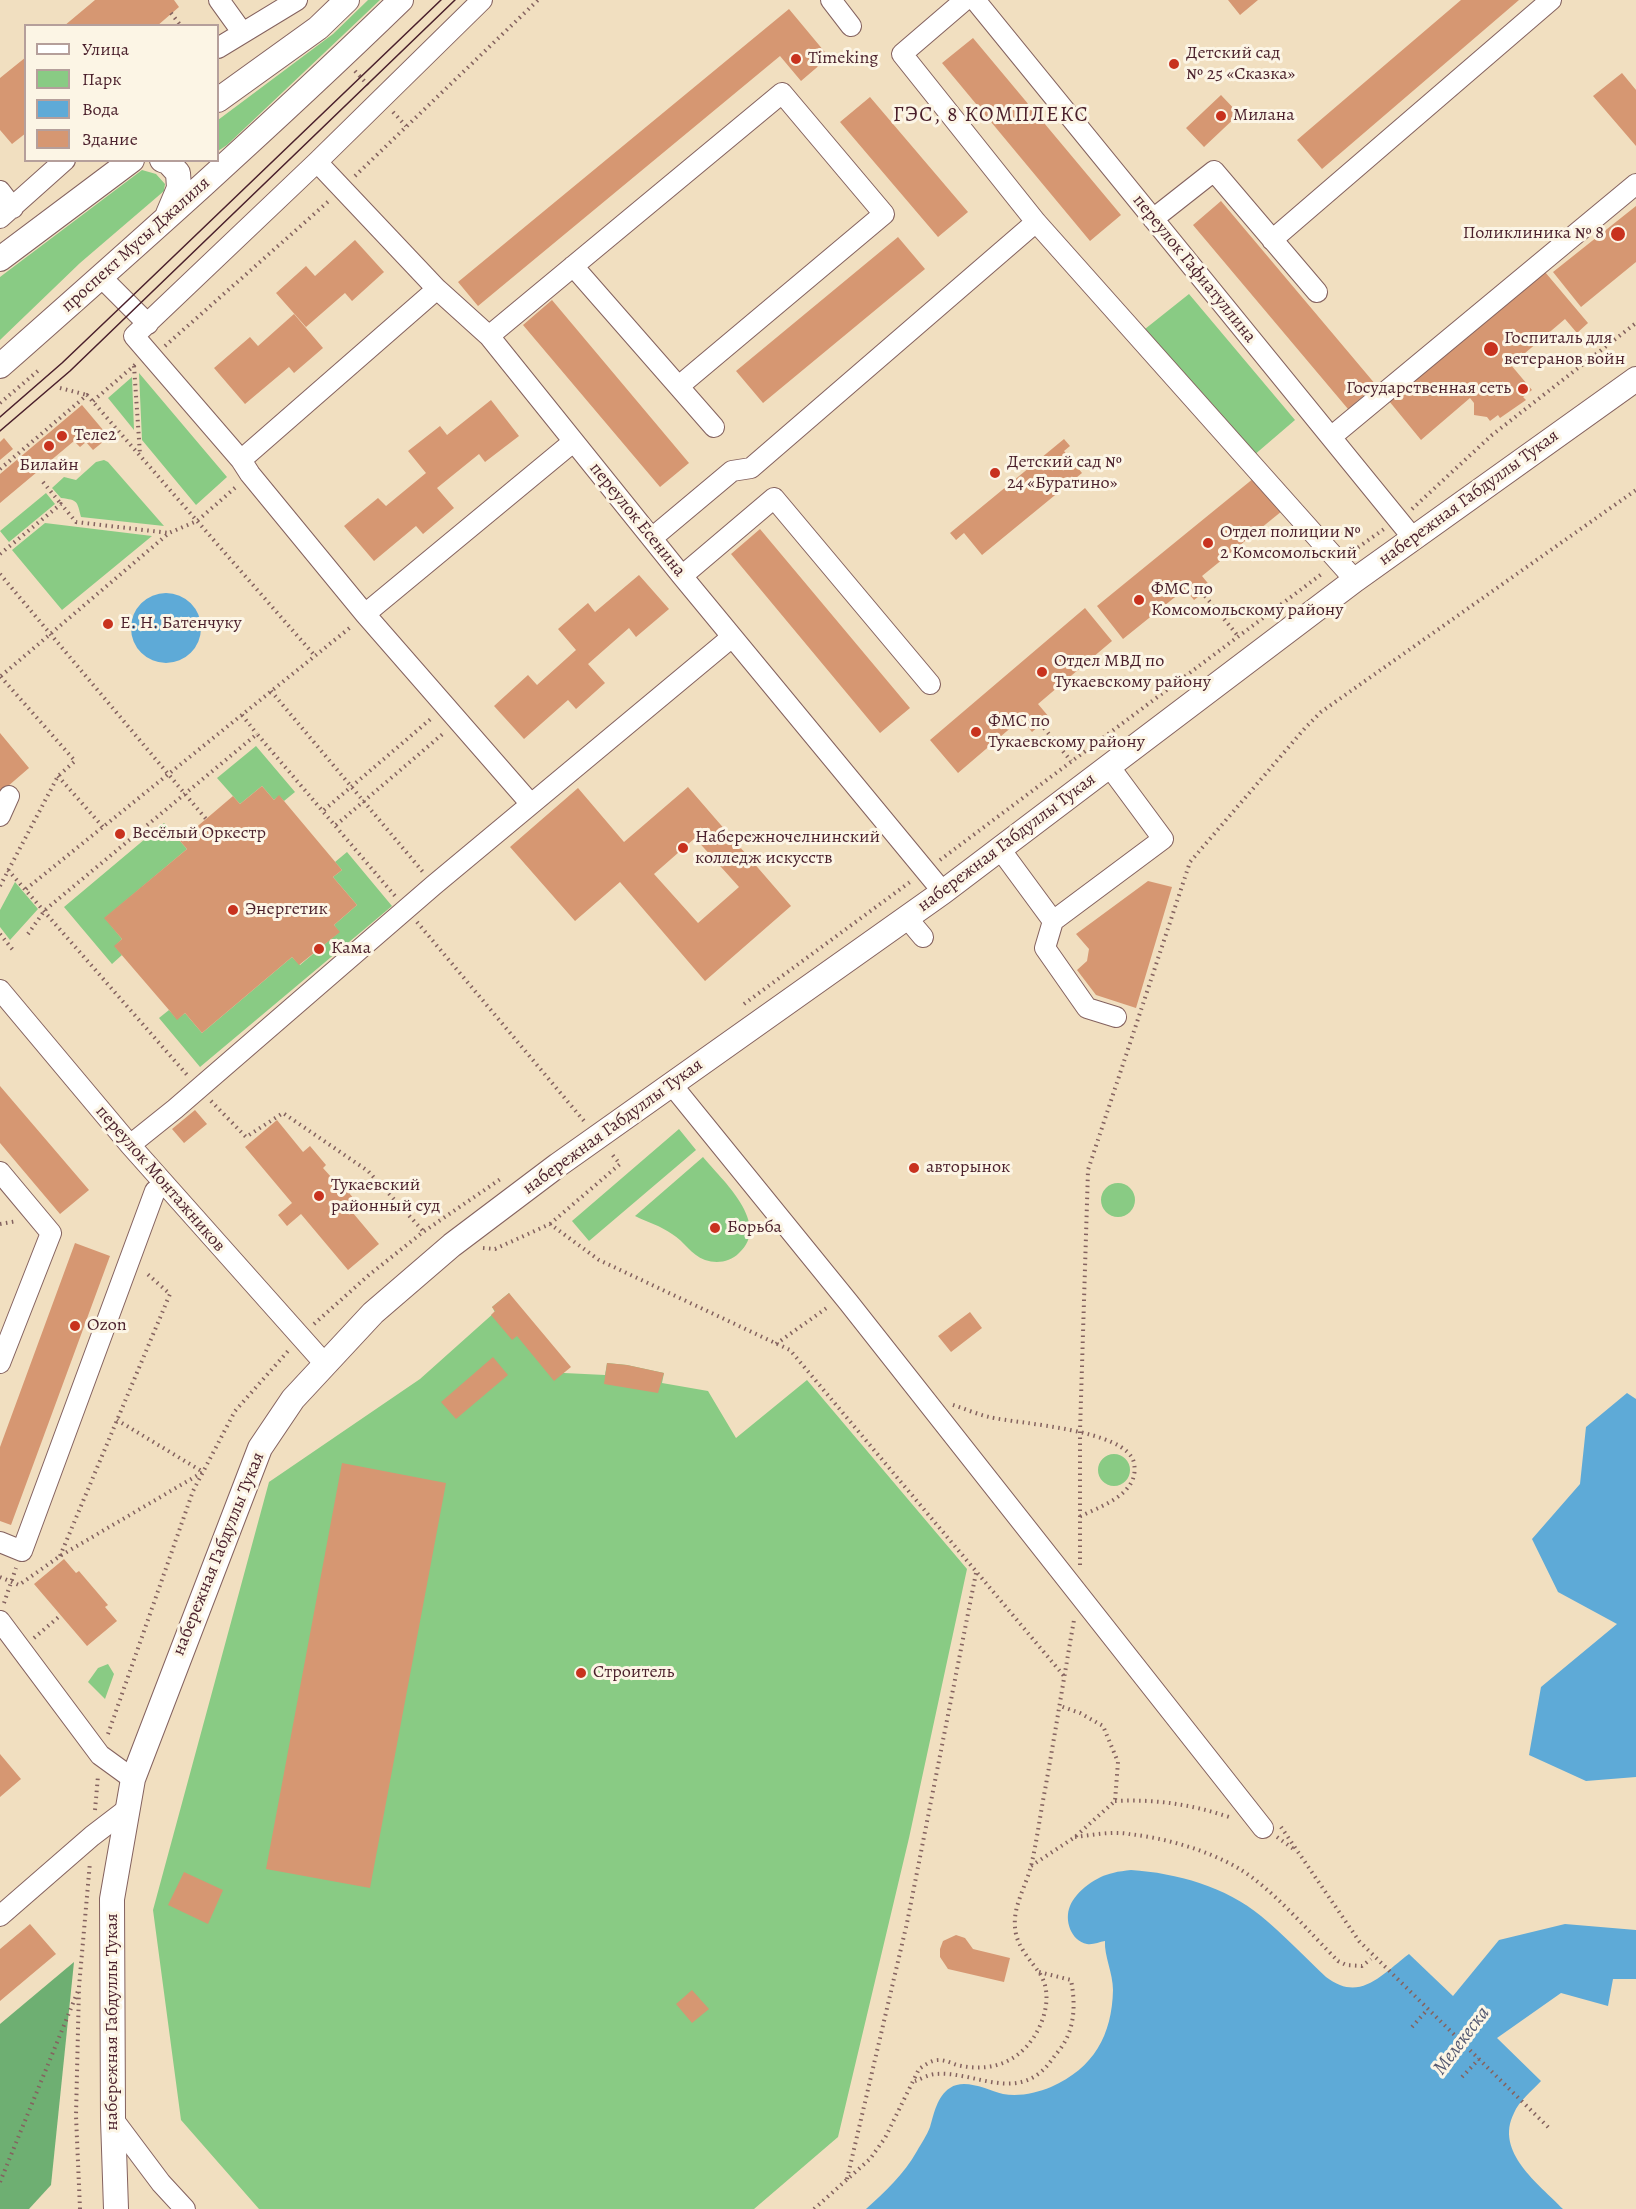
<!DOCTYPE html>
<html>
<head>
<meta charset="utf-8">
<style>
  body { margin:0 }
  #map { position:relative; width:1636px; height:2209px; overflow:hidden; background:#f1dfc0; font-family:Alegreya,serif }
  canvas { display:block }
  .legend { position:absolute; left:24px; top:24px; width:195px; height:138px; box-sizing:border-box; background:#fcf5e5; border:2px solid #b59f9b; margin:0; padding:8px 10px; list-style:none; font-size:18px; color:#4a1f2b }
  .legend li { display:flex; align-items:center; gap:12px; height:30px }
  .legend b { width:30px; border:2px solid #b59f9b }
</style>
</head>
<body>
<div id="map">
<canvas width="1636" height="2209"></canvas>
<ul class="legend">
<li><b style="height:8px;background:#fff"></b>Улица</li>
<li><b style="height:16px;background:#89cb84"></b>Парк</li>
<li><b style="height:16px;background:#5eaad7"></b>Вода</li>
<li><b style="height:16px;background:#d69772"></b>Здание</li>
</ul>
</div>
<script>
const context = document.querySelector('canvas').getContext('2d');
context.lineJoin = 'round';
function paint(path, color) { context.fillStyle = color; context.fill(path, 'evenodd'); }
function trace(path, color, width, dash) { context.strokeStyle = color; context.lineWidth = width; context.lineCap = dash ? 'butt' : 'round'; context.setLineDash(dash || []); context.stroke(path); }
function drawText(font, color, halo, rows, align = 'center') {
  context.font = font + ' Alegreya,serif'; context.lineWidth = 6; context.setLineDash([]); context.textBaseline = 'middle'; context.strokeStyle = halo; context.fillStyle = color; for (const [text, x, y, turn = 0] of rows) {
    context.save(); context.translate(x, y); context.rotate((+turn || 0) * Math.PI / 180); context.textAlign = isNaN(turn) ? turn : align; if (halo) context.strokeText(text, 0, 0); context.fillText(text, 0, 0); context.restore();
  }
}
const green = new Path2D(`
  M 368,0 L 380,0 L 227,145 L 218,151 L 218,120 L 333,34 Z
  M 142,170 L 156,174 L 165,184 L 164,191 L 80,263 L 0,340 L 0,277 Z
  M 1189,294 L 1295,420 L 1253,456 L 1145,329 Z
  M 139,373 L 227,477 L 196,505 L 142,440 Z
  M 132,377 L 134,430 L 108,398 Z
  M 104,460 L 108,462 L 164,526 L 81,517 C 77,501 78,500 61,498 L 52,488 L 64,477 L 76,480 L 96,462 Z
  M 46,493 L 55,504 L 9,542 L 0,531 Z
  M 45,523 L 152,536 L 62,610 L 12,550 Z
  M 256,746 L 295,792 L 284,801 L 279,796 L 274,800 L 262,786 L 240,804 L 217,778 Z
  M 164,823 L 187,849 L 105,918 L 122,939 L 115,946 L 122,955 L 112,964 L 64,907 Z
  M 347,852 L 392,906 L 200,1067 L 159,1018 L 169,1010 L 177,1019 L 185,1013 L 202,1033 L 292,957 L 300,965 L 339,932 L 334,925 L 357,905 L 333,877 L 342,870 L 335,862 Z
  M 15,882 L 38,909 L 10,940 L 0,927 L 0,910 Z
  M 679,1129 L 696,1150 L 589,1241 L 572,1221 Z
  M 703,1157 C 722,1180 772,1224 739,1253 C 730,1262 717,1264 705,1260 C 691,1255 684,1241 672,1234 C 661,1226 647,1222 635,1216 Z
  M1101 1200a17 17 0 1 1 34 0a17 17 0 1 1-34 0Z
  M 509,1293 L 564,1373 L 605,1375 L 607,1363 L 627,1365 L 664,1373 L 662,1383 L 708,1391 L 736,1438 L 807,1380 L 967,1569 L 909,1838 L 838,2137 L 754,2209 L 259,2209 L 181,2120 L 153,1910 L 269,1482 L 420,1379 L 495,1312 L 492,1307 Z
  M1098 1470a16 16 0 1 1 32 0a16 16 0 1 1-32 0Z
  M 108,1664 L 114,1674 L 105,1699 L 88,1682 L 98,1668 Z`);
const forest = new Path2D(`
  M 74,1962 L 51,2185 L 29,2209 L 0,2209 L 0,2024 Z`);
const water = new Path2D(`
  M131 628a35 35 0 1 1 70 0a35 35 0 1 1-70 0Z
  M 1627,1393 L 1636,1399 L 1636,1777 L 1586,1781 L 1529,1755 L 1541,1687 L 1617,1624 L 1558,1592 L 1532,1539 L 1580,1484 L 1586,1427 Z
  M 1131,1870 C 1177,1873 1226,1887 1261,1916 C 1284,1935 1305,1957 1326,1977 C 1360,2003 1381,1975 1409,1954 L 1453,1996 L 1499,1940 L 1565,1924 L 1636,1930 L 1636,1979 L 1613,1979 L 1608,2006 L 1561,1993 L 1497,2038 L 1541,2081 C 1532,2091 1519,2101 1514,2113 C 1494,2152 1539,2184 1563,2209 L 866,2209 C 885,2192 904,2174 917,2151 C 921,2144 927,2135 930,2127 C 934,2114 937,2096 950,2088 C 965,2078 987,2090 1003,2094 C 1019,2097 1036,2093 1051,2087 C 1094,2068 1112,2035 1113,1990 C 1113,1973 1104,1956 1105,1941 C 1099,1942 1093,1945 1087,1944 C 1071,1941 1064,1920 1070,1906 C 1076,1891 1097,1876 1113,1873 C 1119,1871 1125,1871 1131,1870 Z`);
const building = new Path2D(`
  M 95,0 L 174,0 L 179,7 L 157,26 L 64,26 Z
  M 1228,0 L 1258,0 L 1240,15 Z
  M 1461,0 L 1519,0 L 1322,169 L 1297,140 Z
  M 789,9 L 829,57 L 801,81 L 780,56 L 478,306 L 458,282 Z
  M 973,38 L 1121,215 L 1090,241 L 942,63 Z
  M 26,57 L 26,133 L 12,144 L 0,130 L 0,78 Z
  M 1622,73 L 1636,90 L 1636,146 L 1593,96 Z
  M 1221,95 L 1239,114 L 1204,147 L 1186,128 Z
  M 870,97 L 968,212 L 938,237 L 840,122 Z
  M 1221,201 L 1376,385 L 1348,409 L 1193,225 Z
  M 1636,206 L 1636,262 L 1581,307 L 1553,272 Z
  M 898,237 L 925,269 L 763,403 L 736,371 Z
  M 355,240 L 384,272 L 352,301 L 345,293 L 306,327 L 276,293 L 306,266 L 315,276 Z
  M 1545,272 L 1588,323 L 1577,333 L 1565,319 L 1511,365 L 1532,390 L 1523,397 L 1526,400 L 1500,418 L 1498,415 L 1490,421 L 1487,417 L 1474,415 L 1474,403 L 1470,398 L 1421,440 L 1389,401 Z
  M 552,300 L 689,463 L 660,487 L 523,325 Z
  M 294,314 L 323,348 L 294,373 L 289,367 L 245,404 L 214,368 L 250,337 L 258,346 Z
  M 491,400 L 519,436 L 485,462 L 479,454 L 437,488 L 454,508 L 423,534 L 416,526 L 374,561 L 344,526 L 378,498 L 386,506 L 426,473 L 408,451 L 440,426 L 447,435 Z
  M 82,405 L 109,437 L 93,450 L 86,442 L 80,447 L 74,441 L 0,503 L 0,474 Z
  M 4,438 L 13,449 L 0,460 L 0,442 Z
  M 1064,439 L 1070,446 L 1064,451 L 1082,473 L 982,555 L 964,533 L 956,540 L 950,533 Z
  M 1254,478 L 1282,511 L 1202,576 L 1211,587 L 1194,600 L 1185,589 L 1123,639 L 1097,606 Z
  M 760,529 L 910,708 L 880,733 L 731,554 Z
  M 639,575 L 669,609 L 636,637 L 629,628 L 588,664 L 605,683 L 576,709 L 568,700 L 524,739 L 494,706 L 528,675 L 537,685 L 576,650 L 558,629 L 588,603 L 595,612 Z
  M 1085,608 L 1112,641 L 1038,704 L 1049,717 L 1032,732 L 1021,719 L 958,773 L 930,740 Z
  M 0,733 L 29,768 L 0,793 Z
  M 262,786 L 274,800 L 279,795 L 342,870 L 333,877 L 357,905 L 334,925 L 340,932 L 299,965 L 292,957 L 202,1033 L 185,1013 L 177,1020 L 169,1010 L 114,946 L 122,939 L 104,918 L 187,849 L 180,841 L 206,819 L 233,796 L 240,804 Z
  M 688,787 L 791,906 L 705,981 L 620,882 L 575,921 L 510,847 L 578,788 L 624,842 ZM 695,838 L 739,887 L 698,923 L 654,874 Z
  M 1148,881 L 1172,887 L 1136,1008 L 1096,995 L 1077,970 L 1087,961 L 1089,949 L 1076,934 Z
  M 0,1086 L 89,1190 L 60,1214 L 0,1143 Z
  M 195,1110 L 207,1124 L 184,1143 L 172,1129 Z
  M 277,1120 L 303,1152 L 310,1146 L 326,1165 L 323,1168 L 342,1189 L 344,1187 L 361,1207 L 353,1213 L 379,1244 L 348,1270 L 301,1214 L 287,1226 L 278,1215 L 292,1203 L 245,1147 Z
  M 75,1243 L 110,1256 L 11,1525 L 0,1521 L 0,1447 Z
  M 509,1293 L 571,1367 L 554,1381 L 517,1336 L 512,1340 L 491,1315 L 495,1311 L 492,1307 Z
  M 970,1312 L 982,1328 L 951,1352 L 938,1336 Z
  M 493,1357 L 508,1375 L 456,1419 L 441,1402 Z
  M 607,1363 L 627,1365 L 664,1373 L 658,1393 L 604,1384 Z
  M 342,1463 L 446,1483 L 370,1888 L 266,1869 Z
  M 64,1559 L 76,1573 L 79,1571 L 108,1605 L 105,1607 L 117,1621 L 87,1646 L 34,1584 Z
  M 0,1754 L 21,1779 L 0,1797 Z
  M 184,1872 L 223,1890 L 208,1924 L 168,1905 Z
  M 30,1924 L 56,1954 L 0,2001 L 0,1949 Z
  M 956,1935 L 965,1938 L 973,1949 L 1010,1958 L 1004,1982 L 948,1969 L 940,1957 L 940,1949 L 943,1941 Z
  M 692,1990 L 709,2009 L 692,2023 L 676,2004 Z`);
const path = new Path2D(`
  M 171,13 L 181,26
  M 355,71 L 368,85
  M 393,112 L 406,126
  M 355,176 L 538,0
  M 165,346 L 330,200
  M 134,366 L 140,454
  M 60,388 L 87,395
  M 93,401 L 136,364
  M 0,403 L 39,370
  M 0,469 L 87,395 L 315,656
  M 43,482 L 61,504
  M 1412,509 L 1492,435 L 1636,323
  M 1353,551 L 1384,529
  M 0,554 L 61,504 L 76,522 L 169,533
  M 0,574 L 206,819
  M 1205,596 L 1238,636
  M 1,676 L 169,533 L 197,521 L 236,487
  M 271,691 L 423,872
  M 242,715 L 257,734
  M 1044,728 L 1071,761
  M 58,776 L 103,827
  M 324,810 L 433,717
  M 336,825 L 445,732
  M 940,860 L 1323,573
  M 8,870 L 188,1076
  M 0,886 L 58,776 L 75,761 L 0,676
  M 26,889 L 352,626
  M 417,922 L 584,1121
  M 0,934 L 13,950
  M 28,934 L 45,910 L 257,734 L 395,896
  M 744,1004 L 910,882
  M 211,1101 L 246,1137 L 283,1113 L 368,1171 L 425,1233
  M 0,1224 L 17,1221
  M 550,1224 L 620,1164 L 610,1152
  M 483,1248 L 495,1249 L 550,1224 L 599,1260 L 790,1350 L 1064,1676
  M 314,1324 L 369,1275 L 423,1232 L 502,1178
  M 776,1344 L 828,1307
  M 953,1405 C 965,1409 977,1414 989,1417 C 1018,1424 1127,1429 1134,1463 C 1140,1494 1101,1506 1079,1517
  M 60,1556 L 170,1294 L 145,1272
  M 1080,1565 L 1080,1431 L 1088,1170 L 1190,862 L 1305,728 L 1321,712 L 1636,490
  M 0,1577 L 19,1585 L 60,1556 L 203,1472 L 117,1420
  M 4,1603 L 16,1568
  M 34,1638 L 61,1615
  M 108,1734 L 193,1491 L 235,1411 L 288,1351
  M 1115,1801 C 1155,1799 1190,1804 1229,1817
  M 95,1810 L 98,1776
  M 1281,1827 L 1359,1941 L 1549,2128
  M 1075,1837 C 1093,1835 1111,1831 1129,1834 C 1165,1838 1207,1850 1238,1868 C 1272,1888 1310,1933 1338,1961 L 1346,1965 L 1362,1966 L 1371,1959
  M 1277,1837 L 1295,1850
  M 1031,1866 L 1075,1837 L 1115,1801 L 1118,1762 L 1103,1726 L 1080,1713 L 1060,1706
  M 1412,2027 L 1428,2009
  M 1462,2077 L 1479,2059
  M 915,2081 C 921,2079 929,2074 936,2074 C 972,2071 1010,2099 1042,2071 C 1048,2066 1052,2059 1057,2053 C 1075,2032 1076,2006 1071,1980 L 1039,1972
  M 847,2179 L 907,1923 L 976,1573
  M 0,2182 L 78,1991
  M 80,2209 L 76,2116 L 79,1987 L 90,1862
  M 814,2209 L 870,2159 L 885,2138 L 919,2069 C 925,2065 931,2060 939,2060 C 945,2060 951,2063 957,2065 C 983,2071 1008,2067 1027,2046 C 1044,2027 1055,1993 1038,1971 C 1028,1957 1016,1945 1015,1927 C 1013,1906 1026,1886 1031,1866 C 1037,1841 1040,1815 1045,1790 C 1055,1734 1064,1677 1074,1620`);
const minor = new Path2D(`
  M 219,0 L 242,32
  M 482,0 L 317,162 L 134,336 L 241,460 L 250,474 L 365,614 L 530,803
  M 831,0 L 851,26
  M 965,0 L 902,54 L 1036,222 L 1355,580
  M 975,0 L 1413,538
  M 218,48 L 297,0
  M 317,162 L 437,289 L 489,336 L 682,576 L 943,892
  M 0,191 L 13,208
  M 0,218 L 65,160
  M 1153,219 L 1214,171 L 1317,292
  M 1272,240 L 1551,0
  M 573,266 L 714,427
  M 101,277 L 148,324
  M 489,336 L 782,93 L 884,214 L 679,386
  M 1331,437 L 1636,184
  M 241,460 L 437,289
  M 652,538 L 732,471 L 751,468 L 1036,222
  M 682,576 L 774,498 L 930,684
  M 365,614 L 573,442
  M 0,816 L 9,796
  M 1000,849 L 1053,921 L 1163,839 L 1109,766
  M 907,918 L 923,937
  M 1053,921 L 1045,948 L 1087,1008 L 1116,1017
  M 0,990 L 130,1145 L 325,1364
  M 672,1085 L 849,1303 L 1263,1828
  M 130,1145 L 175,1109 L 434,885 L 732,637
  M 0,1172 L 51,1233 L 0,1363
  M 0,1542 L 22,1551 L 155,1191
  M 0,1621 L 100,1755 L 133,1779
  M 0,1916 L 92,1836 L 126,1810
  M 113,2119 L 161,2183 L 185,2209`);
const major = new Path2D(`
  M 218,100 L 318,28 L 347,0
  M 162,160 L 168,162 L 178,173 L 179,188 L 168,214
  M 0,259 L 132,160
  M 0,366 C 136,246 271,126 401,0
  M 116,2209 L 113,2119 L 112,1899 L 133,1779 L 260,1448 L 293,1399 L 373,1313 L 452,1245 L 558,1165 L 943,892 L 1355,580 L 1636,379`);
const tram = new Path2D(`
  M 0,417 L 62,363 L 126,302 L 441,0
  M 0,431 L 70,371 L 455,0`);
const markers = [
  [796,59,6,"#c8321e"],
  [1174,64,6,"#c8321e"],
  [1221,116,6,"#c8321e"],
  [1618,234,8,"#c8321e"],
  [1491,349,8,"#c8321e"],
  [1523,389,6,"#c8321e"],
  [62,436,6,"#c8321e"],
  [49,446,6,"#c8321e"],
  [995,473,6,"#c8321e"],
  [1208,543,6,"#c8321e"],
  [1139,600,6,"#c8321e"],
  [108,624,6,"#c8321e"],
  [1042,672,6,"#c8321e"],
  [976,732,6,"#c8321e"],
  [120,834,6,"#c8321e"],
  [683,848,6,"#c8321e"],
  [233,910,6,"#c8321e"],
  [319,949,6,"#c8321e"],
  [914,1168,6,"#c8321e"],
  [319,1196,6,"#c8321e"],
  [715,1228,6,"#c8321e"],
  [75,1326,6,"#c8321e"],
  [581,1673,6,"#c8321e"]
];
const poiNames = [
  ["Детский сад",1186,54],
  ["№ 25 «Сказка»",1186,75],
  ["Timeking",808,59],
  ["Милана",1233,116],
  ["Поликлиника № 8",1604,234,"right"],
  ["Госпиталь для",1504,339],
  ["ветеранов войн",1504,360],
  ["Государственная сеть",1511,389,"right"],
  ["Теле2",74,436],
  ["Детский сад №",1007,463],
  ["24 «Буратино»",1007,484],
  ["Билайн",49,466,"center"],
  ["Отдел полиции №",1220,533],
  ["2 Комсомольский",1220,554],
  ["ФМС по",1151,590],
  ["Комсомольскому району",1151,611],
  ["Е. Н. Батенчуку",120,624],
  ["Отдел МВД по",1054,662],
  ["Тукаевскому району",1054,683],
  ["ФМС по",988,722],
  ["Тукаевскому району",988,743],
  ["Весёлый Оркестр",132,834],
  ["Набережночелнинский",695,838],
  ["колледж искусств",695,859],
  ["Энергетик",245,910],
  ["Кама",331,949],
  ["авторынок",926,1168],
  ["Тукаевский",331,1186],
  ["районный суд",331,1207],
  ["Борьба",727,1228],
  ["Ozon",87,1326],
  ["Строитель",593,1673]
];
const streetNames = [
  ["проспект Мусы Джалиля",136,245,-42],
  ["переулок Гафиатуллина",1194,269,51],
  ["набережная Габдуллы Тукая",1469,498,-36],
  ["переулок Есенина",637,520,51],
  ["набережная Габдуллы Тукая",1007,843,-37],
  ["набережная Габдуллы Тукая",613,1127,-36],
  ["переулок Монтажников",160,1179,49],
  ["набережная Габдуллы Тукая",219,1554,-68],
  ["набережная Габдуллы Тукая",113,2022,-90]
];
const waterNames = [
  ["Мелекеска",1462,2041,-53]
];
const quarterNames = [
  ["ГЭС, 8 КОМПЛЕКС",991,116]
];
paint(green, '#89cb84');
paint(forest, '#6eaf72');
paint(water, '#5eaad7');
paint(building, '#d69772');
trace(minor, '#84625f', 22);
trace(major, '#84625f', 26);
trace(path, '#84625f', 4, [1.5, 4.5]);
trace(minor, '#fff', 20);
trace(major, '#fff', 24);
trace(tram, '#4a1f2b', 1.5);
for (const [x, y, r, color] of markers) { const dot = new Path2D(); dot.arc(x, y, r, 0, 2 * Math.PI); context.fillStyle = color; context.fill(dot); trace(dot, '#fcf5e5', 2); }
drawText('18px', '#4a1f2b', '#fcf5e5', poiNames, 'left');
drawText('18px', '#4a1f2b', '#fcf5e5', streetNames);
drawText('italic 20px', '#525770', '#fcf5e5', waterNames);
context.letterSpacing = '1.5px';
drawText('21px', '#4a1f2b', '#fcf5e5', quarterNames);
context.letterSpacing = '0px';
</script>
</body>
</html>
